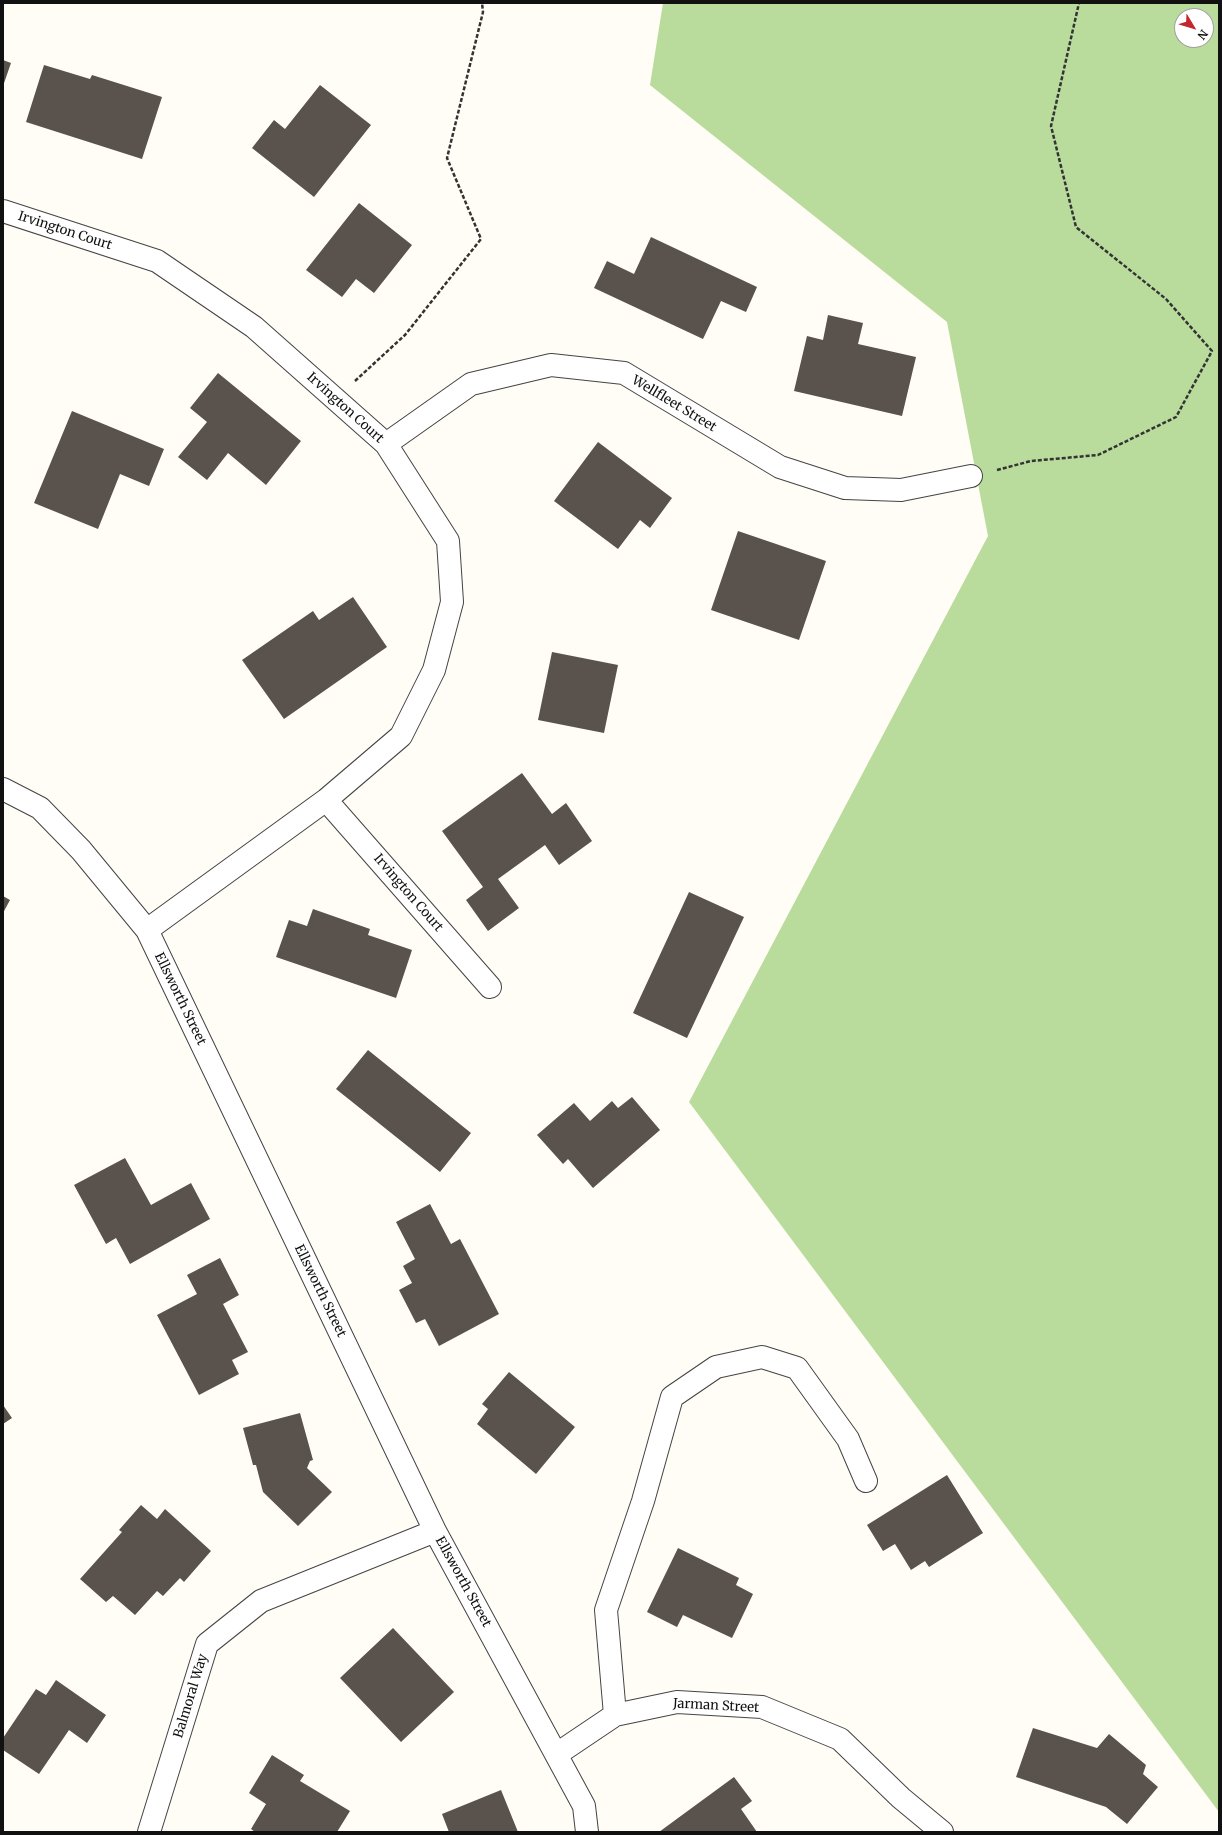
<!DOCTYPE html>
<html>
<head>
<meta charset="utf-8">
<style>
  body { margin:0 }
  #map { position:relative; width:1222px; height:1835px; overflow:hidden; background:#fffdf5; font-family:Merriweather,serif }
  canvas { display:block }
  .frame { position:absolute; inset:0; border:4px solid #111; pointer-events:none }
  .north { position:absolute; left:1174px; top:8px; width:40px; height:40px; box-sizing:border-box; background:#fff; border:1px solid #a0a0a0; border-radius:50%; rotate:128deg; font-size:11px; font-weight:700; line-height:16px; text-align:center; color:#111 }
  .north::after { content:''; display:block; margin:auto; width:14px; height:18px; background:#c4262e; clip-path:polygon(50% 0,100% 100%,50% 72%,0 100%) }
</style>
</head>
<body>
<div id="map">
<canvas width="1222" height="1835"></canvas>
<div class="frame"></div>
<div class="north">N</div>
</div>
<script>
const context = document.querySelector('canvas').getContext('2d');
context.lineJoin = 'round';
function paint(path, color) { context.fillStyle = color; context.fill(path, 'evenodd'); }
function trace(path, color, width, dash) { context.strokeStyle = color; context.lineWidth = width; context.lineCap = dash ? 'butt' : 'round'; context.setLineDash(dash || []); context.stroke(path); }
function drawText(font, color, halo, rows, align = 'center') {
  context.font = font + ' Merriweather,serif'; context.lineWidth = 4; context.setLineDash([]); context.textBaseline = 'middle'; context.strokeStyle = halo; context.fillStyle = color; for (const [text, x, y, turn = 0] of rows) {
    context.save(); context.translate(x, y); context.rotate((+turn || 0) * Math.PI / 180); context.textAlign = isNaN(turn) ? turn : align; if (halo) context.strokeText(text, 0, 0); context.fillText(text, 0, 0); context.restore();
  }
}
const forest = new Path2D(`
  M 663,3 L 1219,3 L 1219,1812 L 689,1102 L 988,536 L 947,322 L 650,85 ZM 1182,16 L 1206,16 L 1206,40 L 1182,40 Z`);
const building = new Path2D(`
  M 3,60 L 11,63 L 3,86 Z
  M 44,65 L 90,79 L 92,75 L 162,97 L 142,159 L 26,122 Z
  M 320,85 L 371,125 L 314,197 L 252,148 L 274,120 L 285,129 Z
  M 359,203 L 412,245 L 374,293 L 356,279 L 342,297 L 306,270 Z
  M 651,237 L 757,287 L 746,312 L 721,301 L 703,339 L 594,288 L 607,261 L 634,274 Z
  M 828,315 L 863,323 L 858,344 L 916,357 L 902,416 L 794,391 L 807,336 L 823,340 Z
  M 218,373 L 301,441 L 266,485 L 228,453 L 207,480 L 178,457 L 207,422 L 190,408 Z
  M 72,411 L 164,449 L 149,486 L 120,474 L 98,529 L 34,503 Z
  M 598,442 L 672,498 L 650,528 L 640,520 L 618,549 L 554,501 Z
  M 738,531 L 826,561 L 799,640 L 711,610 Z
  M 353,597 L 387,647 L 284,719 L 242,660 L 313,611 L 319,620 Z
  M 552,652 L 618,665 L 604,733 L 538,720 Z
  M 522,773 L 552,814 L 566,803 L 592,841 L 559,865 L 545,845 L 498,879 L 519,908 L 488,931 L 466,900 L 483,887 L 442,831 Z
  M 689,892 L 744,917 L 687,1038 L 633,1013 Z
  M 3,896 L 10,900 L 3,913 Z
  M 313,909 L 370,929 L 368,935 L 412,950 L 396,998 L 276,957 L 289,920 L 307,926 Z
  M 368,1050 L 471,1133 L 440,1172 L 336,1089 Z
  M 632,1097 L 660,1130 L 593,1188 L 568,1159 L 563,1164 L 537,1135 L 574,1103 L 590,1121 L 612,1101 L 618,1108 Z
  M 125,1158 L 151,1205 L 191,1183 L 210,1219 L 130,1264 L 116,1238 L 106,1244 L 74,1185 Z
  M 430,1204 L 451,1244 L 460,1239 L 499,1314 L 439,1346 L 425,1319 L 416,1323 L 399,1290 L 412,1283 L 403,1266 L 415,1259 L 396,1222 Z
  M 220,1258 L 239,1295 L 223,1304 L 248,1352 L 232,1360 L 239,1374 L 199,1395 L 157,1315 L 197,1294 L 187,1275 Z
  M 509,1372 L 575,1427 L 536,1474 L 477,1424 L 488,1409 L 482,1404 Z
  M 3,1405 L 12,1418 L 3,1424 Z
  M 300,1413 L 313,1460 L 310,1461 L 307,1468 L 332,1492 L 298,1526 L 263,1492 L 256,1465 L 253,1465 L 243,1428 Z
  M 947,1475 L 983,1533 L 929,1567 L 925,1561 L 911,1570 L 895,1544 L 883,1551 L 867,1525 Z
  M 141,1505 L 157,1519 L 165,1509 L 211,1551 L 184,1582 L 180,1578 L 163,1596 L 157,1591 L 135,1615 L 113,1596 L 106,1602 L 80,1579 L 122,1532 L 119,1530 Z
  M 678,1548 L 739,1578 L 736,1585 L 753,1594 L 732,1638 L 683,1615 L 677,1627 L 647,1612 Z
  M 393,1628 L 454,1692 L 401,1742 L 340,1678 Z
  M 56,1680 L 106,1715 L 87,1743 L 69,1730 L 39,1774 L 3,1750 L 3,1738 L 36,1689 L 46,1695 Z
  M 1033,1728 L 1097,1748 L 1109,1734 L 1146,1765 L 1143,1774 L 1158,1787 L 1127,1824 L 1106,1807 L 1016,1777 Z
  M 272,1755 L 304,1775 L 300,1781 L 350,1811 L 337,1832 L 255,1832 L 251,1829 L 266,1804 L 249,1793 Z
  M 734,1777 L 752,1801 L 741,1809 L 757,1832 L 659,1832 Z
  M 501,1790 L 518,1832 L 449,1832 L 442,1814 Z`);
const path = new Path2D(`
  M 355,381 L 405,335 L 481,239 L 447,158 L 483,12 L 482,3
  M 997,470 L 1031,461 L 1098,455 L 1176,417 L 1212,351 L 1166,299 L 1076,227 L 1051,126 L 1079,3`);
const minor = new Path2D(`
  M 3,211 L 157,261 L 254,327 L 386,444 L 448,541 L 452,602 L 434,670 L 401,736 L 326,800 L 147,930
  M 386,444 L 471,384 L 551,365 L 624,373 L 780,467 L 845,488 L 901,490 L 971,476
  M 3,789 L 40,808 L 81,850 L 147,930 L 435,1531 L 584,1806 L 587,1832
  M 326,800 L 490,987
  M 615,1715 L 606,1610 L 643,1501 L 672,1397 L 716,1367 L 762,1357 L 797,1368 L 848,1439 L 866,1481
  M 557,1754 L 615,1715 L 677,1702 L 762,1707 L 840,1739 L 901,1798 L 942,1832
  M 149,1832 L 207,1644 L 261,1601 L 435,1531`);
const streetNames = [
  ["Irvington Court",65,231,18],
  ["Wellfleet Street",674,404,31],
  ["Irvington Court",345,408,42],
  ["Irvington Court",408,893,49],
  ["Ellsworth Street",180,999,64],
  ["Ellsworth Street",320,1291,64],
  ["Ellsworth Street",463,1582,61],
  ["Balmoral Way",191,1696,-73],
  ["Jarman Street",716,1706,3]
];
paint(forest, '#b9dc9c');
paint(building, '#5a524d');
trace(minor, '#444', 24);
trace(path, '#333', 2.5, [4, 2]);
trace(minor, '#fff', 22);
drawText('13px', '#111', '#fff', streetNames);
</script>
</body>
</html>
